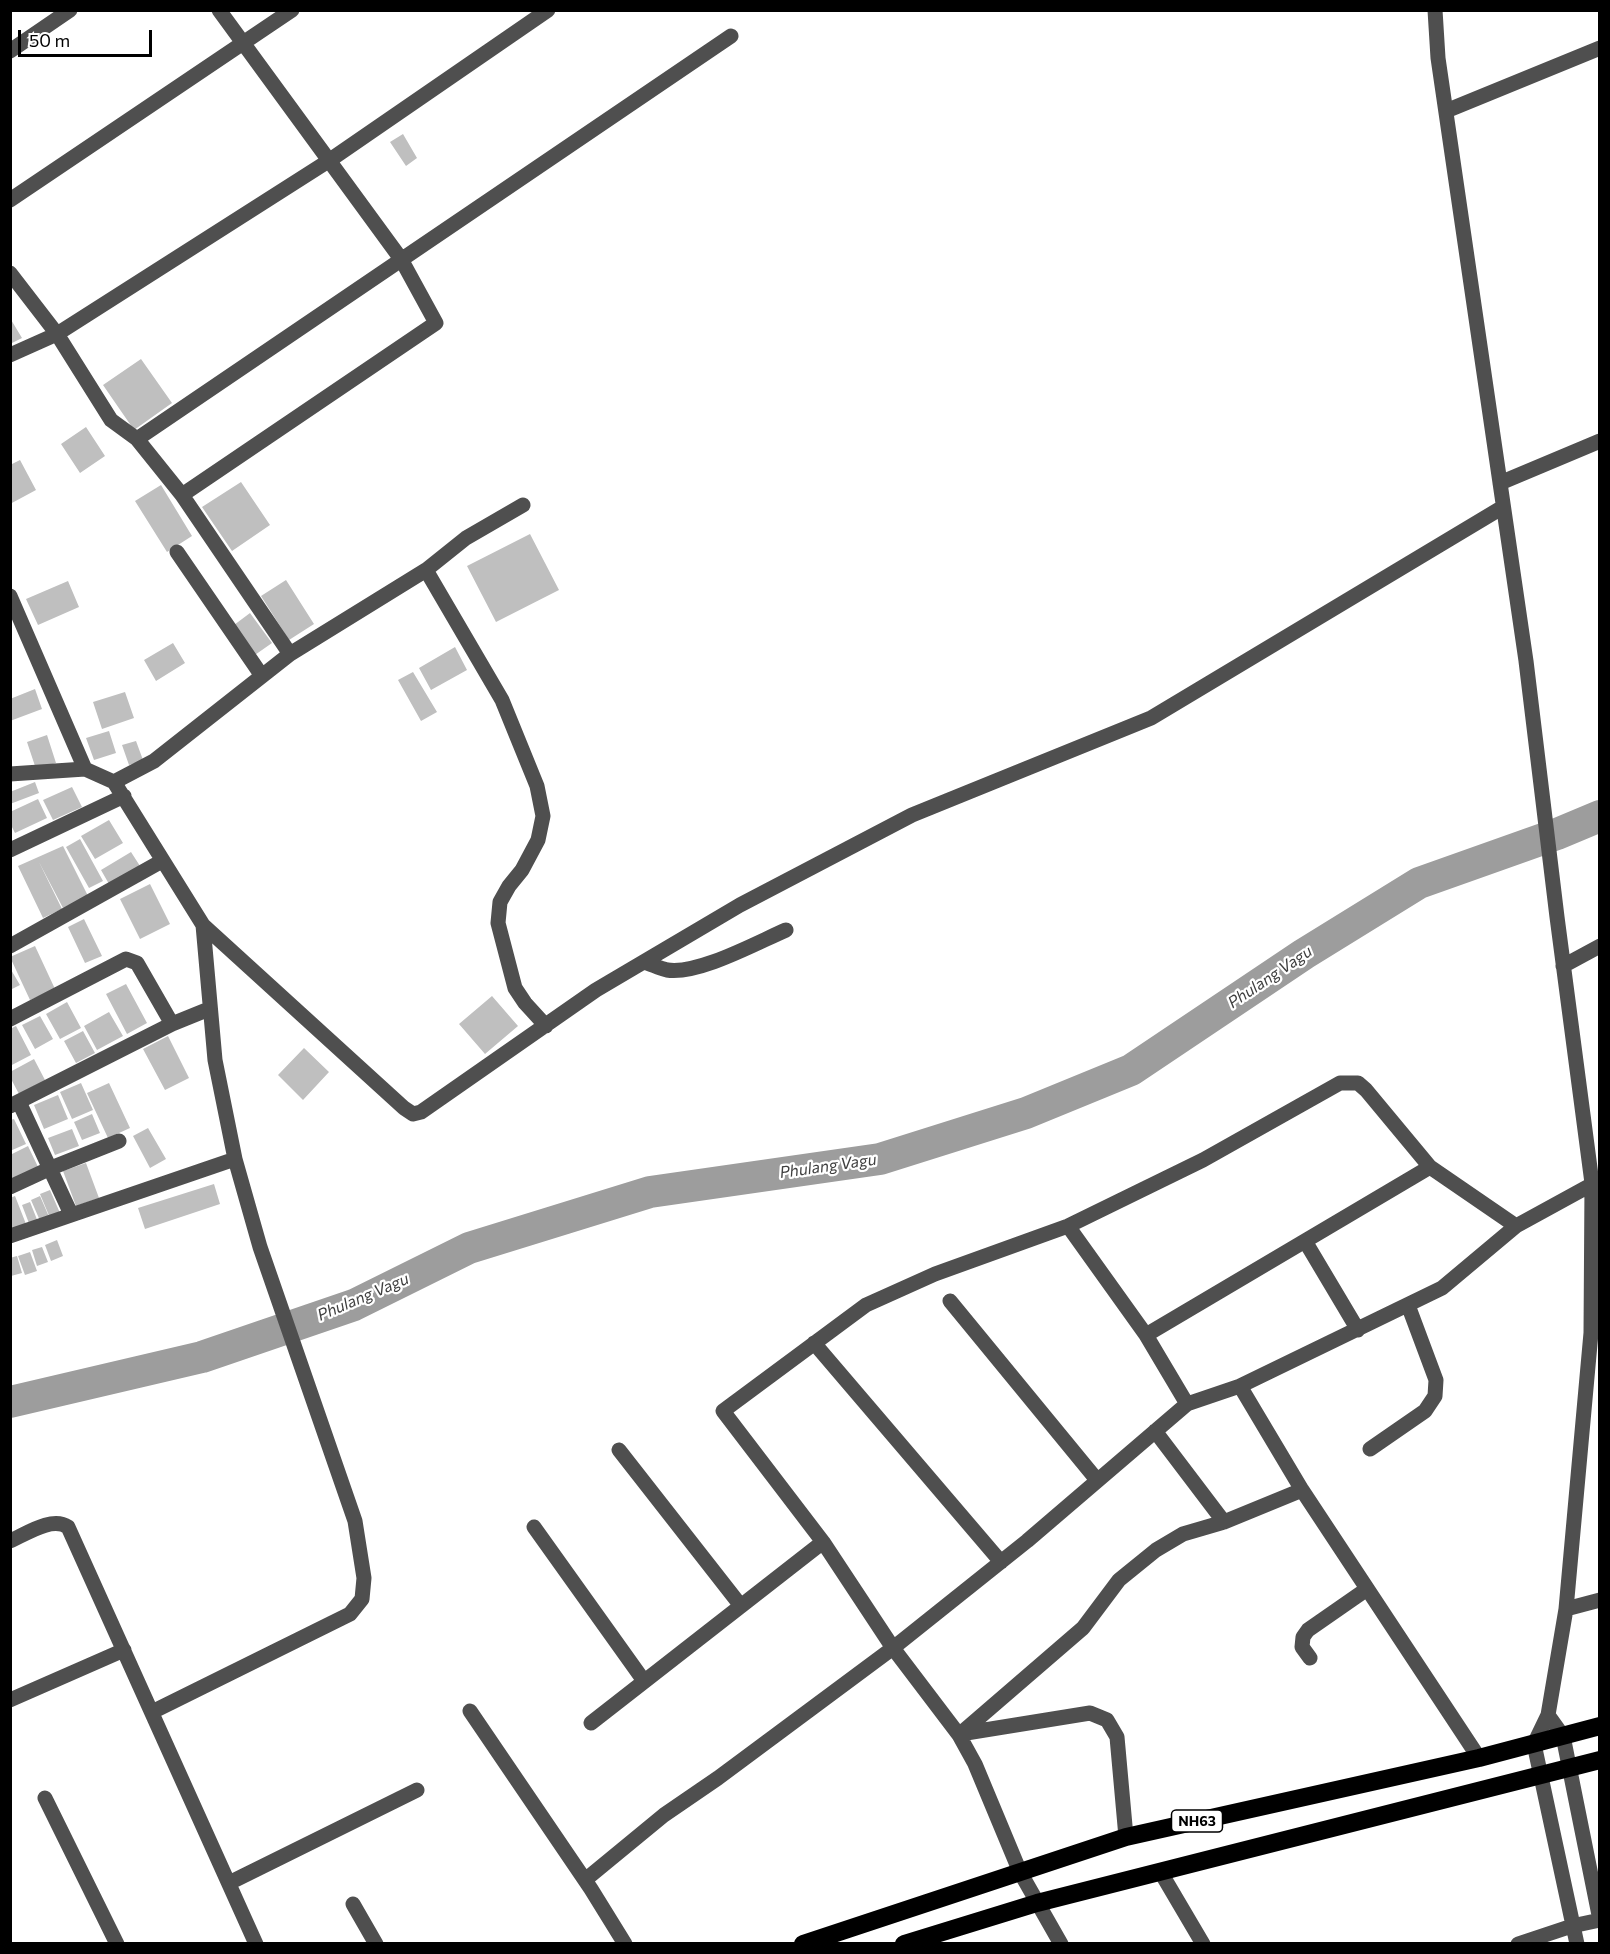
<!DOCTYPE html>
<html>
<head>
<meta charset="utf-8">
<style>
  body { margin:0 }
  #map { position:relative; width:1610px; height:1954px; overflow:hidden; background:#fff; font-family:Commissioner,sans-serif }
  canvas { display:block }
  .frame { position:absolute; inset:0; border:12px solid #000; pointer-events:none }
  .scale { position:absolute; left:18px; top:30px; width:134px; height:27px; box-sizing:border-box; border:3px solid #000; border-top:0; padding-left:8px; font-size:18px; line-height:21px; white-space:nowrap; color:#000; -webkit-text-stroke:4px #fff; paint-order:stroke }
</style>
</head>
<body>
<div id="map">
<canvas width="1610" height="1954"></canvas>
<div class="frame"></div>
<div class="scale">50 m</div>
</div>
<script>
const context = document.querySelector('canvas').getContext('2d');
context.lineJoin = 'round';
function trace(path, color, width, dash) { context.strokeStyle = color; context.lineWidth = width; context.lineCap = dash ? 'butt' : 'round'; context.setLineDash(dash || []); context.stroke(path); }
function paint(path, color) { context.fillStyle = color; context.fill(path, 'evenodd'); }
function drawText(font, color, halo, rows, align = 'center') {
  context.font = font + ' Commissioner,sans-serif'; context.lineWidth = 4.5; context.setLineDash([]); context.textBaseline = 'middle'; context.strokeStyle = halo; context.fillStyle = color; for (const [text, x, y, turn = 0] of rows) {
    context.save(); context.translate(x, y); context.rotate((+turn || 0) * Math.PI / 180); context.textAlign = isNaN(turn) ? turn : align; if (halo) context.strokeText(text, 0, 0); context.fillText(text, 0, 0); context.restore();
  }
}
const river = new Path2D(`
  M 10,1402 L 202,1357 L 354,1305 L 469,1248 L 650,1192 L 880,1159 L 1026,1113 L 1131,1070 L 1304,954 L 1419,883 L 1557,834 L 1600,816`);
const building = new Path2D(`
  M 403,134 L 417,158 L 406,166 L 390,142 Z
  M 10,318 L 22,338 L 10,344 Z
  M 141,359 L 172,403 L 134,430 L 103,385 Z
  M 86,427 L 105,456 L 80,473 L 61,444 Z
  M 20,460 L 36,490 L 10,504 L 10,465 Z
  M 241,482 L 270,525 L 232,551 L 202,507 Z
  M 161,485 L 192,536 L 167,552 L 135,501 Z
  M 530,534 L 559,590 L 496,622 L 467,566 Z
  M 286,580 L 314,624 L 289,640 L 261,596 Z
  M 68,581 L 79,607 L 38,625 L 26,599 Z
  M 250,613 L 272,643 L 252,657 L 230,628 Z
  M 173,643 L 185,663 L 156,681 L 144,660 Z
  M 455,647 L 467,670 L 431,690 L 419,668 Z
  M 413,672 L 437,712 L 421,721 L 398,680 Z
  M 35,689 L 42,709 L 10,721 L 10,699 Z
  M 125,692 L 134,718 L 102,729 L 93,702 Z
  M 109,731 L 116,753 L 94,760 L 86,738 Z
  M 47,735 L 56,763 L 36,769 L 27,742 Z
  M 136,741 L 143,760 L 129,765 L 122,745 Z
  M 35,782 L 39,793 L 10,804 L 10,792 Z
  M 72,787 L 82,807 L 53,820 L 43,800 Z
  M 38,799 L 47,818 L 15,833 L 10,823 L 10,812 Z
  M 109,820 L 123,843 L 95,859 L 81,836 Z
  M 80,839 L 103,881 L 89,888 L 66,847 Z
  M 63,846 L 88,896 L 63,908 L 39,862 L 62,909 L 43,918 L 18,866 Z
  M 131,852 L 140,866 L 109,884 L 101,870 Z
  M 150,884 L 170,924 L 140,939 L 120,899 Z
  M 84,919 L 102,956 L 85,963 L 68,927 Z
  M 35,946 L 55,989 L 30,1000 L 10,957 Z
  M 10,968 L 20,985 L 10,990 Z
  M 126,984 L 147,1023 L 127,1034 L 106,994 Z
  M 492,996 L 518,1026 L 485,1054 L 459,1024 Z
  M 67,1002 L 81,1028 L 60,1039 L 46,1014 Z
  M 109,1012 L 123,1036 L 97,1050 L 84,1026 Z
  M 40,1016 L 53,1039 L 35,1049 L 22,1025 Z
  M 16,1026 L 31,1055 L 10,1066 L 10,1029 Z
  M 83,1031 L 95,1053 L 76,1063 L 64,1041 Z
  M 168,1036 L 189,1078 L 165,1090 L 143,1049 Z
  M 304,1048 L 329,1072 L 303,1100 L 278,1075 Z
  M 34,1059 L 45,1080 L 19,1094 L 10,1077 L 10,1072 Z
  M 81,1083 L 93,1110 L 72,1119 L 60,1092 Z
  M 109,1083 L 130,1128 L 108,1138 L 87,1093 Z
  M 58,1095 L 68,1119 L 44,1129 L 34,1105 Z
  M 92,1114 L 100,1133 L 82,1140 L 74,1122 Z
  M 14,1119 L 26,1144 L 10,1151 L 10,1120 Z
  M 148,1128 L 166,1159 L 150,1168 L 133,1136 Z
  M 72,1129 L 79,1146 L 55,1155 L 48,1138 Z
  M 28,1146 L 39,1169 L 14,1181 L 10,1174 L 10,1155 Z
  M 86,1163 L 99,1198 L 76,1206 L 63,1171 Z
  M 214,1184 L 220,1204 L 145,1229 L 138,1208 Z
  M 50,1190 L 60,1213 L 50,1218 L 40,1194 Z
  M 15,1196 L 26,1224 L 10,1231 L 10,1198 Z
  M 40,1196 L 50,1219 L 41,1223 L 31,1200 Z
  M 30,1202 L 38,1222 L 30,1226 L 22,1205 Z
  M 57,1240 L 63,1256 L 51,1261 L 45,1245 Z
  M 42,1247 L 48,1262 L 37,1266 L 32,1250 Z
  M 30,1252 L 37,1271 L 25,1275 L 18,1256 Z
  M 17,1256 L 22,1273 L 11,1276 L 10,1258 Z`);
const minor = new Path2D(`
  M 1435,10 L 1438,58 L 1526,661 L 1557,917 L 1592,1183 L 1591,1333 L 1566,1609 L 1548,1715 L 1534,1744 L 1577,1944
  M 10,51 L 70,10
  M 1446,111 L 1600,48
  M 10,200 L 292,10
  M 10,273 L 57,334 L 111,420 L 137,439 L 182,495 L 290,654 L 154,761 L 114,782
  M 10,355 L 57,334 L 330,160 L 548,10
  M 137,439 L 731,36
  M 1500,483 L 1600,441
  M 182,495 L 436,323 L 401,259 L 219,10
  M 177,552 L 262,676
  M 426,570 L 502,700 L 537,786 L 543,816 L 538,840 L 522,870 L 509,886 L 500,902 L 498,923 L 515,988 L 525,1003 L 546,1026
  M 10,596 L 85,769 L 114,782 L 203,925 L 215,1060 L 235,1159 L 260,1247 L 355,1521 L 364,1578 L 362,1599 L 350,1614 L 152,1712
  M 290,654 L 426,570 L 466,538 L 523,505
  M 10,774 L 85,769
  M 10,850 L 124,796
  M 203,925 L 404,1108 L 413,1114 L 421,1112 L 596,990 L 740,905 L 912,815 L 1151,718 L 1503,507
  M 10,946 L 162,861
  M 644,962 C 651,964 659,968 667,970 C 698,975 756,943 786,930
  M 1563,966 L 1600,946
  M 10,1019 L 126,959 L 137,963 L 172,1024
  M 19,1102 L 71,1214
  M 10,1106 L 172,1024 L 209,1009
  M 10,1187 L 51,1168 L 119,1141
  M 1068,1226 L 1146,1335 L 1187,1404
  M 10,1236 L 235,1159
  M 1305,1241 L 1358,1330
  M 950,1301 L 1097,1480
  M 1146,1335 L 1430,1167
  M 814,1343 L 1001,1562
  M 1155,1431 L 1224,1522
  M 1370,1449 L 1425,1411 L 1435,1396 L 1436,1380 L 1408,1305
  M 619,1450 L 741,1606
  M 534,1527 L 644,1681
  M 10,1541 C 26,1534 52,1516 68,1527 L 256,1944
  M 1566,1609 L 1600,1600
  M 1310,1658 L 1302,1647 L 1303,1637 L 1308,1630 L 1367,1589
  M 10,1700 L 124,1650
  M 470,1711 L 591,1889 L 625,1944
  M 591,1723 L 823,1542
  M 960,1734 L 1090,1713 L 1107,1720 L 1117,1737 L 1126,1837
  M 959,1735 L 1083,1628 L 1119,1580 L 1156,1550 L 1183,1534 L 1224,1522 L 1302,1490
  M 1479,1758 L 1302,1490 L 1240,1386 L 1442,1288 L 1516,1226 L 1600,1180
  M 45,1798 L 117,1944
  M 1160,1871 L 1203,1944
  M 585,1880 L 664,1815 L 718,1778 L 893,1648 L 823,1542 L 723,1411 L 866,1305 L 935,1274 L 1068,1226 L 1203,1160 L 1340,1083 L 1358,1083 L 1366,1090 L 1430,1167 L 1516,1226
  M 229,1883 L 417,1790
  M 353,1904 L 376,1944
  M 1061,1944 L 1020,1872 L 975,1764 L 959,1735 L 893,1648 L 1027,1541 L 1187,1404 L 1240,1386
  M 1518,1944 L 1572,1926 L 1600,1920 L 1563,1736 L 1548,1715`);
const highway = new Path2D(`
  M 803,1944 L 1126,1837 L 1479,1758 L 1600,1726
  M 904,1944 L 1037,1903 L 1600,1760`);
const shields = [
  [1197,1821,51]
];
const shieldNames = [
  ["NH63",1197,1821]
];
const waterNames = [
  ["Phulang Vagu",1270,977,-34],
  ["Phulang Vagu",828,1166,-8],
  ["Phulang Vagu",363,1297,-23]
];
trace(river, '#9d9d9d', 32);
paint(building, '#bfbfbf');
trace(minor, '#4f4f4f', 15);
trace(highway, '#000', 18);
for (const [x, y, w] of shields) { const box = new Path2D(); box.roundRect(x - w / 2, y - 11, w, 22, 4.5); context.fillStyle = '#fff'; context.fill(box); trace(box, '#000', 1.5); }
drawText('bold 14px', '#000', null, shieldNames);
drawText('italic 16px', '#3e3e3e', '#fff', waterNames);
</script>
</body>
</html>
